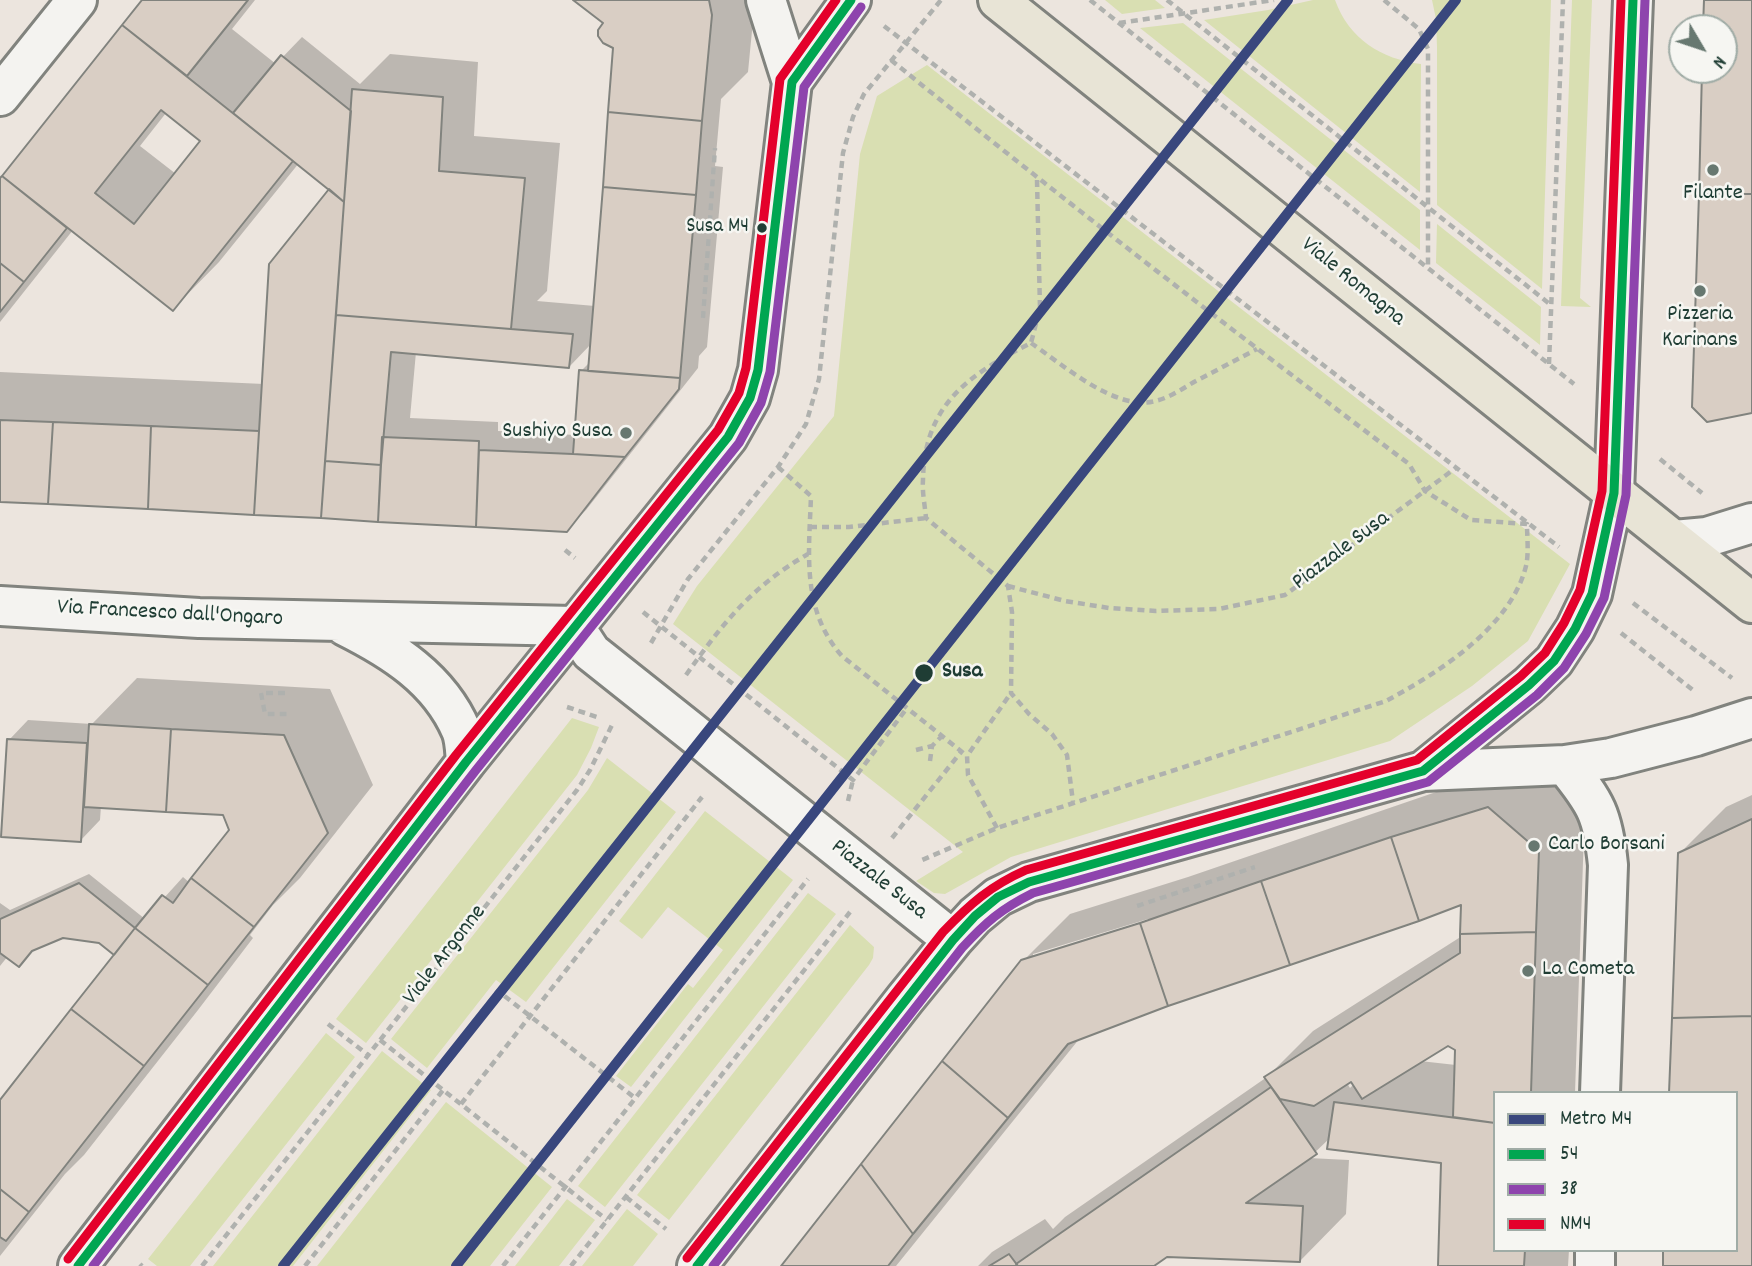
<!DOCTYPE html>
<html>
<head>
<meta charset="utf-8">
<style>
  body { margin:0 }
  #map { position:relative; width:1752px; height:1266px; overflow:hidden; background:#ece5de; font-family:Dekko,sans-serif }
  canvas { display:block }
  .legend { position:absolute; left:1493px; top:1091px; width:245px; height:161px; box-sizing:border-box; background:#f6f6f2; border:2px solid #a0aca6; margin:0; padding:9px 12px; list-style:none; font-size:21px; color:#1f3d34 }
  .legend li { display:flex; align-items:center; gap:14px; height:35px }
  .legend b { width:35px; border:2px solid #a0aca6 }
  .north { position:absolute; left:1668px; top:14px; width:70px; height:70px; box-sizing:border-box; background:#f6f6f2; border:2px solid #a0aca6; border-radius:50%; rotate:129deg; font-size:19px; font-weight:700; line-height:28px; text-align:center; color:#1f3d34 }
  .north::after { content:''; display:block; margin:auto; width:24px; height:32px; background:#677870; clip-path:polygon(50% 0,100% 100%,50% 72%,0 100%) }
</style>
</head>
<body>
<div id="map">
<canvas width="1752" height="1266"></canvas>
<ul class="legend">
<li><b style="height:9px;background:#39477d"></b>Metro M4</li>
<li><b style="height:9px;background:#00a651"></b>54</li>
<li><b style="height:9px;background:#8e44ad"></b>38</li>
<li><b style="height:9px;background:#e4002b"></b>NM4</li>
</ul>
<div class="north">N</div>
</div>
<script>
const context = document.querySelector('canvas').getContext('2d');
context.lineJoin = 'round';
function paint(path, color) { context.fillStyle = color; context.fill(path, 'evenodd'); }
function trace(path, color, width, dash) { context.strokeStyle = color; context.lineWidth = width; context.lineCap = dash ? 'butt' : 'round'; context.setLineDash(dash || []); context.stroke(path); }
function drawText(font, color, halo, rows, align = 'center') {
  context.font = font + ' Dekko,sans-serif'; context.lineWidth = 5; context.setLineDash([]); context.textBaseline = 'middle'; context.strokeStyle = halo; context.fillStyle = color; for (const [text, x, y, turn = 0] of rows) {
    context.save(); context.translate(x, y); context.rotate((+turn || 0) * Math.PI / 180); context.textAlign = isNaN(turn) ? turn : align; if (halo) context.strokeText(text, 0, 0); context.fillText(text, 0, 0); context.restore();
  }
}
const green = new Path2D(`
  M 1105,0 L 1155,0 L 1165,8 L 1122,14 Z
  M 1313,0 L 1335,0 C 1349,39 1381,59 1421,64 L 1420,192 L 1204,20 L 1268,10 Z
  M 1432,0 L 1551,0 L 1542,289 L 1437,205 L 1437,47 L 1436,19 Z
  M 1572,0 L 1592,0 L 1580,298 L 1591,307 L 1561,306 Z
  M 1183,23 L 1420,210 L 1420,250 L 1140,28 Z
  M 927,65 L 1570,564 L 1528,641 L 1472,686 L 1390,741 L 1011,857 L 945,894 L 934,893 L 916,881 L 963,852 L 673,624 L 697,586 L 834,416 L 860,154 L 877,96 Z
  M 1437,224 L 1541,307 L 1540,345 L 1436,263 Z
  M 572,718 L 599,727 L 591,748 L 577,775 L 366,1043 L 336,1019 Z
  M 607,758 L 676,812 L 526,1002 L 496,980 L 427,1068 L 391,1039 L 588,790 Z
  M 705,811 L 793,880 L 631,1087 L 616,1076 L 688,984 L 693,988 L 723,950 L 668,907 L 642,939 L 619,921 Z
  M 808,893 L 836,914 L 605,1207 L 578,1186 Z
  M 850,925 L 874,947 L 873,958 L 869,965 L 669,1220 L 637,1195 Z
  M 326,1033 L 355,1057 L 190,1266 L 157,1266 L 148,1259 Z
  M 382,1051 L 431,1090 L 293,1266 L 213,1266 Z
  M 446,1102 L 552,1187 L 490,1266 L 317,1266 Z
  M 567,1199 L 595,1220 L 559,1266 L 515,1266 Z
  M 627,1209 L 658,1234 L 633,1266 L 582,1266 Z`);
const shadow = new Path2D(`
  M 145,0 L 255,0 L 232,29 L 276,64 L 302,37 L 360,84 L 390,54 L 478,62 L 474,136 L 560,143 L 547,291 L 537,301 L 595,306 L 615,47 L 605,23 L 576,0 L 755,0 L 748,72 L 721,99 L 715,166 L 723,167 L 707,347 L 699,356 L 698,368 L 586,510 L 566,530 L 0,500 L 0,372 L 264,384 L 332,189 L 299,163 L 219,262 L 173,309 L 73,230 L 0,322 L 0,182 ZM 166,113 L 202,141 L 176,174 L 140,146 ZM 592,343 L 591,361 L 581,371 L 576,435 L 498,431 L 498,422 L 410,418 L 416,352 L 569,367 Z
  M 137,678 L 330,689 L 373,785 L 300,878 L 273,905 L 250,935 L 253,938 L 198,1010 L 84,1155 L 65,1174 L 0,1256 L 0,1103 L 116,955 L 100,941 L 63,937 L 8,956 L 0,966 L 0,903 L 10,910 L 89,874 L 145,919 L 183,877 L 190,883 L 231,831 L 224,813 L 101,806 L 100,820 L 81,840 L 9,740 L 28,720 L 92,724 Z
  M 1536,761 L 1585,804 L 1575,1093 L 1495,1093 L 1495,1250 L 1569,1250 L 1568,1266 L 1440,1266 L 1443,1161 L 1330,1138 L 1309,1158 L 1349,1160 L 1346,1214 L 1300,1261 L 1167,1255 L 1150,1266 L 978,1266 L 992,1252 L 1045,1219 L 1053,1229 L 1065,1217 L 1267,1077 L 1313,1031 L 1462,936 L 1463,903 L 1168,1005 L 1080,1038 L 896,1266 L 783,1266 L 1023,961 L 1070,914 L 1188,877 L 1439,791 ZM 1148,919 L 1149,922 L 1033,958 L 1033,954 ZM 1448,1044 L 1457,1049 L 1456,1065 L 1420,1061 ZM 1352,1080 L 1354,1084 L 1350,1088 L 1347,1083 Z
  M 1752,795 L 1752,1266 L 1664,1266 L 1736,1250 L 1736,1093 L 1679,854 L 1726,807 Z`);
const building = new Path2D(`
  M 142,0 L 248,0 L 187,76 L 122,25 Z
  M 573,0 L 709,0 L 712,15 L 702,121 L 608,112 L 613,48 L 603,43 L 598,36 L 598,30 L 603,23 Z
  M 1704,0 L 1752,0 L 1752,194 L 1699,194 L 1702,70 L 1724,70 L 1724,28 L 1703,28 Z
  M 122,25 L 293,161 L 173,311 L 2,176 ZM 161,110 L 200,141 L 134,224 L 95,193 Z
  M 281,55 L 351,111 L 344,202 L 233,113 Z
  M 352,89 L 443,97 L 439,171 L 525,178 L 511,329 L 336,315 Z
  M 608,112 L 702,121 L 696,195 L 603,187 Z
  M 2,176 L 67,228 L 24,282 L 0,263 L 0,178 Z
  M 603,187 L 696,195 L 680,378 L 588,371 Z
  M 329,189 L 344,202 L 321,518 L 254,515 L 269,264 Z
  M 1699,194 L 1752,194 L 1752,413 L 1707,422 L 1692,407 Z
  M 0,263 L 24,282 L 0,312 Z
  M 336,315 L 573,334 L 569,368 L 391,352 L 381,465 L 325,461 Z
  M 579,370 L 680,378 L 679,389 L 625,457 L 573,454 Z
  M 0,420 L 53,422 L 48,504 L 0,502 Z
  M 53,422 L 151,426 L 148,509 L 48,504 Z
  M 151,426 L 259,431 L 254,515 L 148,509 Z
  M 382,437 L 479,441 L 476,527 L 378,522 Z
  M 479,450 L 573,454 L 625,457 L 567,532 L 476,527 Z
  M 325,461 L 381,465 L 378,522 L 321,518 Z
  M 89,724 L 171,729 L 166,812 L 84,807 Z
  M 171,729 L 284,735 L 328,833 L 254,927 L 191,878 L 229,830 L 223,815 L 166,812 Z
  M 7,739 L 87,743 L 81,842 L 1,837 Z
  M 1488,807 L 1539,851 L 1536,932 L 1460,934 L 1461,905 L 1419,921 L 1391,837 Z
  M 1752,819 L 1752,1016 L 1672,1018 L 1678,853 Z
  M 1391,837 L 1419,921 L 1290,965 L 1261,881 Z
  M 191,878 L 254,927 L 208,985 L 135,928 L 162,895 L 173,903 Z
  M 1261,881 L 1290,965 L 1168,1006 L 1140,923 Z
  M 79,883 L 135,928 L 114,955 L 99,943 L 63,938 L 32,951 L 19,967 L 0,953 L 0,919 Z
  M 1140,923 L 1168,1006 L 1068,1044 L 1008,1118 L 942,1061 L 1021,960 Z
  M 135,928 L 208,985 L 144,1066 L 71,1009 Z
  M 1536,932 L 1531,1093 L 1495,1093 L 1495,1123 L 1453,1117 L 1455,1050 L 1448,1046 L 1362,1099 L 1351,1082 L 1314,1106 L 1280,1099 L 1264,1077 L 1460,953 L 1460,934 Z
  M 71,1009 L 144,1066 L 29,1212 L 0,1189 L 0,1100 Z
  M 1752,1016 L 1752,1266 L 1663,1266 L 1663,1250 L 1736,1250 L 1736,1093 L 1669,1093 L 1672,1018 Z
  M 942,1061 L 1008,1118 L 913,1234 L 861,1164 Z
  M 1271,1087 L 1317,1154 L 1246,1203 L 1303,1206 L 1300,1262 L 1167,1257 L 1154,1266 L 1018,1266 L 1016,1264 Z
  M 1334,1102 L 1495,1123 L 1495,1250 L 1525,1250 L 1524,1266 L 1438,1266 L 1441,1163 L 1327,1149 Z
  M 861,1164 L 913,1234 L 888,1266 L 781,1266 Z
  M 0,1189 L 29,1212 L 6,1241 L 0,1237 Z
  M 1009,1254 L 1018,1266 L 989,1266 Z`);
const path = new Path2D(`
  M 1090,0 L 1574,384
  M 1167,0 L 1551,305
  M 1384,0 L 1419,29 L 1428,49 L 1428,269
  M 1119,23 L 1274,0
  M 884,26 L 1559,547
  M 891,60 C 1061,198 1234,332 1409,464 L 1425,491 L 1471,520 L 1527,524 C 1527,537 1529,553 1526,566 C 1511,627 1438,673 1386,701 L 997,828 L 922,860
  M 1037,180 L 1040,308 L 1031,343 C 970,374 924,404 923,480 C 922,492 925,506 926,518 L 1008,586 L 1012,612 L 1011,693 L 1029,714 L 1052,734 L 1067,755 L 1073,802
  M 703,318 L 715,148
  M 1031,343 C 1062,364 1116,412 1155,401 C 1169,398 1182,389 1194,382 C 1215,371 1236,360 1257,349
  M 1549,364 L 1563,0
  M 1660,459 L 1702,493
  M 778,467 L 811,496 C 809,553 801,610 842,656 L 967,756
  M 810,527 L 849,527 L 926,518
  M 565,550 L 575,558
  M 1008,586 L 1065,601 L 1109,608 L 1156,611 L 1219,609 L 1285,595 L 1457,467
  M 1633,603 L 1732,678
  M 643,612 L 853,780 L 907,708
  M 1621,633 L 1694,691
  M 651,643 L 688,579 L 778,467 L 806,424 L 819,379 L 843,153 L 853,117 L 864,94 L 941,0
  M 686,675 C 723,623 751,587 808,554
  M 285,693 L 261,693 L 265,714 L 289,714
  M 567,707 L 600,718
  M 916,750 L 932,746
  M 930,761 L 932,746 L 942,736
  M 848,801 L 853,780
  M 997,828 L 968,775 L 967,756 L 1011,693
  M 892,838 L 961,752
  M 1137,906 L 1255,867
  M 328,1024 L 368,1055
  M 380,1040 L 607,1220
  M 429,1079 L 498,991 L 635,1098
  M 461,1104 L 702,797
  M 626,1197 L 666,1229
  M 140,1264 L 142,1266
  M 202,1266 L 577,790 L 590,770 L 613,723
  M 305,1266 L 443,1090
  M 503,1266 L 808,879
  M 571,1266 L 850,912`);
const minor = new Path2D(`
  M 766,0 L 792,82
  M 0,96 L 77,0
  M 1674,540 L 1707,537 L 1752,523
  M 0,606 L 199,618 L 574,626
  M 345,626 C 393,650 439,679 461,730 C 465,739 465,752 466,762
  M 574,626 L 591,652 L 953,940
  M 1565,765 C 1596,803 1603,815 1608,865 L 1600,1093
  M 1423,771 L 1529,685 L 1554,661 L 1575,629 L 1592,594 L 1614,493 L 1633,0
  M 78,1266 L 466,762 L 728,437 L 750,398 L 758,370 L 792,82 L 851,0
  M 697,1266 L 905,999 L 953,940 L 975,916 L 998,897 L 1029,882 L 1423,771 L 1565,765 L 1611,758 L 1696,736 L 1752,718
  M 1595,1266 L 1595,1250`);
const major = new Path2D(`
  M 998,0 L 1752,603`);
const bus1 = new Path2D(`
  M 78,1266 L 466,762 L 728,437 L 750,398 L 758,370 L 792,82 L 851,0
  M 697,1266 L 953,940 L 975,916 L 998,897 L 1029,882 L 1423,771 L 1529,685 L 1554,661 L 1575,629 L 1592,594 L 1614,493 L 1633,0`);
const bus2 = new Path2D(`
  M 93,1266 L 476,770 L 739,443 L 761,403 L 770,372 L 804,87 L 861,7
  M 713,1266 L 962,948 C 986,922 1001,909 1033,893 L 1428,782 L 1537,695 L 1564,668 L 1586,634 L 1604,598 L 1626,495 L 1645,0`);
const bus3 = new Path2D(`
  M 687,1258 L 943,932 C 970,904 990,886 1026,870 L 1417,760 L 1521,676 L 1545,653 L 1564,623 L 1580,590 L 1602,491 L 1621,0
  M 68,1259 L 456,755 L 718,430 L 739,393 L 746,368 L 780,79 L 836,0`);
const metro1 = new Path2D(`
  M 283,1266 L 1288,0
  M 456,1266 L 1456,0`);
const markers = [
  [1713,170,7,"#677870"],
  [762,228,6,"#1f3d34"],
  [1700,291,7,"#677870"],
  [626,433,7,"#677870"],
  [924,673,10,"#1f3d34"],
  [1534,846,7,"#677870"],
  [1528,971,7,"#677870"]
];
const busNames = [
  ["Susa M4",749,228]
];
const poiNames = [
  ["Filante",1713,195],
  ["Pizzeria",1700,316],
  ["Karinans",1700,342],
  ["Sushiyo Susa",612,433,"right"],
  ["Carlo Borsani",1548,846,"left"],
  ["La Cometa",1542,971,"left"]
];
const streetNames = [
  ["Viale Romagna",1352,283,39],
  ["Piazzale Susa",1342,552,-37],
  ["Via Francesco dall'Ongaro",170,615,3],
  ["Piazzale Susa",878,881,38],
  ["Viale Argonne",446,956,-52]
];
const stopNames = [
  ["Susa",942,673]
];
paint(green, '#d9dfb2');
paint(shadow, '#0003');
paint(building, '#d9cec4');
trace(building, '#81837e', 2);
trace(minor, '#81837e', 44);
trace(major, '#81837e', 44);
trace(path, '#afb1ae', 4.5, [7, 5]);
trace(minor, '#f4f3f0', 38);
trace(major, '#e8e4d6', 38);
trace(bus1, '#00a651', 9);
trace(bus2, '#8e44ad', 9);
trace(bus3, '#e4002b', 9);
trace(metro1, '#39477d', 10);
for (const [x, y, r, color] of markers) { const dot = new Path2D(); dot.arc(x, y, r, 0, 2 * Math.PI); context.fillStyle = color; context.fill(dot); trace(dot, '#f6f6f2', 2.5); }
drawText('21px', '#1f3d34', '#f6f6f2', busNames, 'right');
drawText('23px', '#1f3d34', '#f6f6f2', poiNames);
drawText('23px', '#1f3d34', '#f6f6f2', streetNames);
drawText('bold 23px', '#1f3d34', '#f6f6f2', stopNames, 'left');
</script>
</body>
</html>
